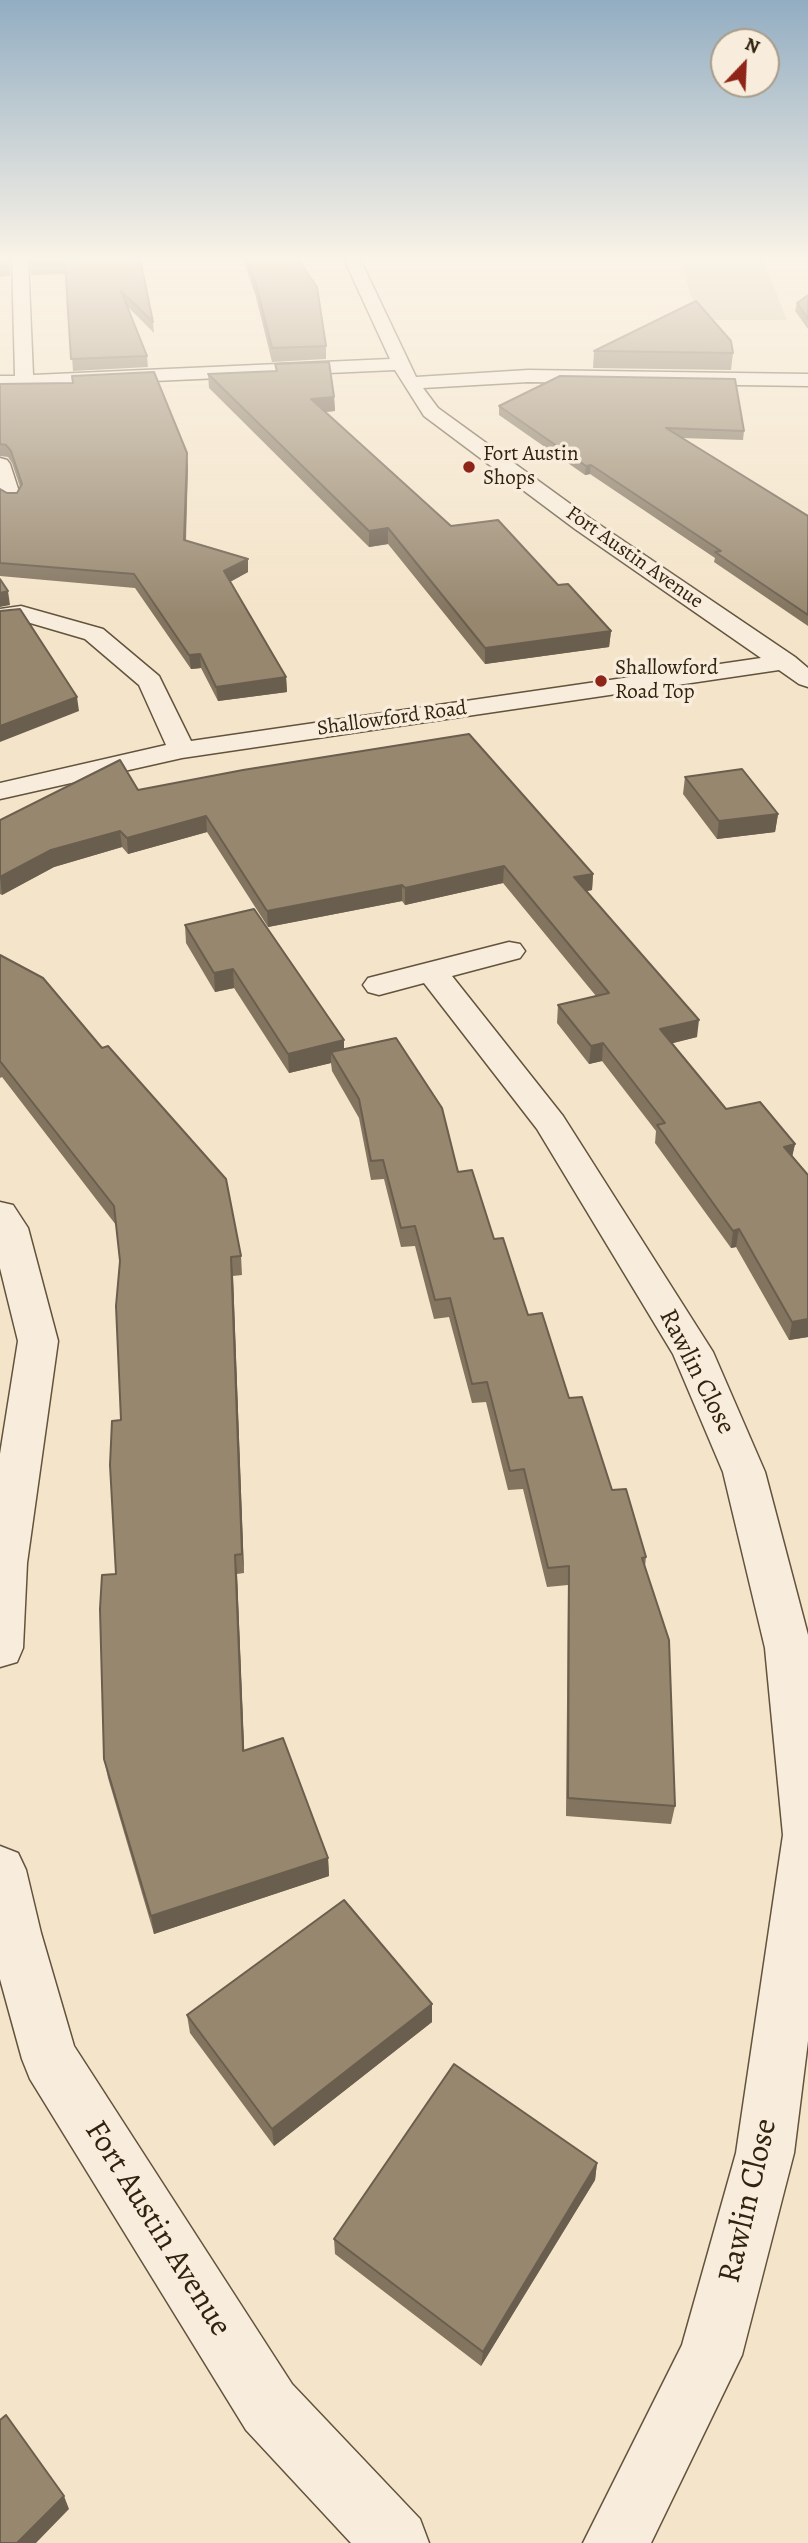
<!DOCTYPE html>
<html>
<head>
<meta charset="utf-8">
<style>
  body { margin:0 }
  #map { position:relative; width:808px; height:2543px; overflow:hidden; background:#f4e4c9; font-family:Alegreya,serif }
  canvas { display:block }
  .north { position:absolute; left:710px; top:28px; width:70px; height:70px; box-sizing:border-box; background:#f8eddc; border:2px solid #a99c8a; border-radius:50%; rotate:23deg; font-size:19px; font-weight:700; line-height:28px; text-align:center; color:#32230e }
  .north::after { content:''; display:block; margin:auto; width:24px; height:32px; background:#8f2418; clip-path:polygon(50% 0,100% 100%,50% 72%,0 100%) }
</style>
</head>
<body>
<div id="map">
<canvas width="808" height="2543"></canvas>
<div class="north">N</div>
</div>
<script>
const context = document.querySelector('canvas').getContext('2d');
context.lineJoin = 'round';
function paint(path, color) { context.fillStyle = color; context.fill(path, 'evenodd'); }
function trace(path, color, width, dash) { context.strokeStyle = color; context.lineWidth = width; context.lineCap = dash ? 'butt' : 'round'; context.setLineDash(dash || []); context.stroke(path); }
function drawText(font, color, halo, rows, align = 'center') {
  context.font = font + ' Alegreya,serif'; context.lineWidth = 7; context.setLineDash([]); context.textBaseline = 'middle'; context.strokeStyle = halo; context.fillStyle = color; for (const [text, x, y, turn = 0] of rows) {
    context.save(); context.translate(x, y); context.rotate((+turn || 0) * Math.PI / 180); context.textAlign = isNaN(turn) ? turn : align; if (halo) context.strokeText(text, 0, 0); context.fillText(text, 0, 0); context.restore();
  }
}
const green = new Path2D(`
  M 681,259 L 763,259 L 787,320 L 710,320 L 691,297 Z`);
const street = new Path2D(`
  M 12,259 L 28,259 L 33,375 L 390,359 L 344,259 L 360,259 L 416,377 L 528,370 L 808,374 L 808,386 L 528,382 L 423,388 L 438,408 L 591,519 L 795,657 L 808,668 L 808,687 L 799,684 L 779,670 L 182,758 L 0,799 L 0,783 L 166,745 L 139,685 L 85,639 L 20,620 L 0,623 L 0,609 L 21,606 L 103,629 L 159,676 L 191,741 L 761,658 L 575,529 L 424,416 L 395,370 L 0,388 L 0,376 L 15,376 Z
  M 0,458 L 7,460 L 10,464 L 21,498 L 18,503 L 10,504 L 0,499 Z
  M 509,942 L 520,944 L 525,951 L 520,958 L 452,976 L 563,1116 L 713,1352 L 765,1472 L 808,1635 L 808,2041 L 794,2153 L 742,2355 L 651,2543 L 583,2543 L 682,2345 L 736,2153 L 783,1835 L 765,1648 L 723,1472 L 673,1354 L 537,1129 L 424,983 L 379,995 L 368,992 L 363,985 L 368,978 Z
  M 0,1202 L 13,1205 L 28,1228 L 58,1341 L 27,1563 L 23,1648 L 17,1662 L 0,1667 L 0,1454 L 18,1341 L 0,1268 Z
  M 0,1846 L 18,1853 L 26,1870 L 41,1933 L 74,2046 L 292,2384 L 420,2519 L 429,2543 L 351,2543 L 246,2430 L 30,2079 L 22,2059 L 0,1979 Z`);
const wall = new Path2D(`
  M 0,259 L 9,259 L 10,276 L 0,277 Z
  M 30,259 L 140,259 L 153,322 L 154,333 L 128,307 L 147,356 L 148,367 L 73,371 L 66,274 L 31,275 Z
  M 243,259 L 298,259 L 326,346 L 326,359 L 272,362 L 256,297 Z
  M 808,295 L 808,329 L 795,311 L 797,303 Z
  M 594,351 L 733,353 L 731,370 L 593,368 Z
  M 275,364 L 334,397 L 335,411 L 325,412 L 451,526 L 558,585 L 611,631 L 609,647 L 485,664 L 388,544 L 369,547 L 209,388 L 208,374 L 276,371 Z
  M 0,384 L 188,466 L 186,541 L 248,572 L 230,582 L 286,677 L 287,692 L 218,701 L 201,668 L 191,669 L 135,588 L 0,576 L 0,489 L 7,493 L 17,493 L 20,487 L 12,463 L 8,457 L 0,456 Z
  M 499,406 L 744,431 L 743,440 L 681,438 L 808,516 L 808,626 L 714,562 L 715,558 L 590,474 L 585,475 L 499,415 Z
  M 685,777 L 778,814 L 775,832 L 717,839 L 683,794 Z
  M 138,790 L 593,874 L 592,890 L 586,891 L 697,1037 L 672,1043 L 726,1109 L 795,1144 L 792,1156 L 808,1337 L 789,1340 L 736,1247 L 731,1248 L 655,1143 L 656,1131 L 602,1061 L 589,1064 L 557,1023 L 558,1005 L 596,996 L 503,883 L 405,905 L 402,901 L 268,927 L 207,832 L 128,854 L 122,847 L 54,867 L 2,895 L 0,894 L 0,820 Z
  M 185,925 L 344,1040 L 344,1049 L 458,1172 L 494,1239 L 528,1315 L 612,1490 L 646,1557 L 645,1567 L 675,1806 L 671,1824 L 566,1816 L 568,1585 L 547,1587 L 523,1489 L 508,1490 L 486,1402 L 472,1403 L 449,1317 L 434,1319 L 415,1246 L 401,1247 L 384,1179 L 371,1180 L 359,1118 L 332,1071 L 331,1063 L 289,1073 L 234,988 L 215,992 L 186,943 Z
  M 0,955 L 241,1256 L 242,1275 L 233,1276 L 244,1573 L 237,1574 L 244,1750 L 328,1858 L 329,1876 L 154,1934 L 108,1778 L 104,1759 L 116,1574 L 121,1420 L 120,1261 L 116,1225 L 2,1077 L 0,1078 Z
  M 187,2015 L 432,2022 L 274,2146 L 190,2033 Z
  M 597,2163 L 595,2180 L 481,2366 L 335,2254 L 334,2239 Z`);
const shadedWall = new Path2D(`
  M 334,397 L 335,411 L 311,413 L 311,399 Z
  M 187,453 L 188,466 L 185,553 L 184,540 Z
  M 591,465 L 590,474 L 585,475 L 586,466 Z
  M 388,528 L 388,544 L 369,547 L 369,531 Z
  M 248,559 L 248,572 L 224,585 L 224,571 Z
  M 8,591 L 10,605 L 0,607 L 0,593 Z
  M 611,631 L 609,647 L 485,664 L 485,648 Z
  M 200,654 L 201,668 L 191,669 L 189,655 Z
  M 286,677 L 287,692 L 218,701 L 216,687 Z
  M 77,697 L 79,711 L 0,742 L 0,726 Z
  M 778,814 L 775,832 L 717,839 L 719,821 Z
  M 206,816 L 207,832 L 128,854 L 127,838 Z
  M 120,831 L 122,847 L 54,867 L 2,895 L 0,877 L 51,850 Z
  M 504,866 L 503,883 L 405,905 L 405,888 Z
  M 593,874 L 592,890 L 573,894 L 574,877 Z
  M 402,885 L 402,901 L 268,927 L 267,911 Z
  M 233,969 L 234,988 L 215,992 L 214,973 Z
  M 699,1020 L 697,1037 L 658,1047 L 660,1029 Z
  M 344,1040 L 344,1060 L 331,1052 L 331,1063 L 289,1073 L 288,1054 Z
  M 603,1043 L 602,1061 L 589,1064 L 591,1046 Z
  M 795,1144 L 791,1162 L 784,1147 Z
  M 739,1229 L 736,1247 L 731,1248 L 733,1231 Z
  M 231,1257 L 233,1276 L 244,1573 L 242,1554 Z
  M 808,1319 L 808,1337 L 789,1340 L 792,1322 Z
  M 235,1555 L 237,1574 L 245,1769 L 243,1751 Z
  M 328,1858 L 329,1876 L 154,1934 L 151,1916 Z
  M 432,2004 L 432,2022 L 274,2146 L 272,2129 Z
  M 597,2163 L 595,2180 L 481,2366 L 483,2352 Z
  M 64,2496 L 69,2509 L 36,2543 L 17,2543 Z`);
const building = new Path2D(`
  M 0,259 L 8,259 L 8,266 L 0,266 Z
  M 30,259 L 140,259 L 153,322 L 121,291 L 147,356 L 71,359 L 65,263 L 30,265 Z
  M 247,259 L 298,259 L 317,287 L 326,346 L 272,348 L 256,284 Z
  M 808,295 L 808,319 L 797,303 Z
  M 696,301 L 731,341 L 733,353 L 594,351 Z
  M 329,362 L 334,397 L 311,399 L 451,526 L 498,520 L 558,585 L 568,584 L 611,631 L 485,648 L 388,528 L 369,531 L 208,374 L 277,371 L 275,364 Z
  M 154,372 L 187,453 L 184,540 L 248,559 L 224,571 L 286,677 L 216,687 L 200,654 L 189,655 L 134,574 L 0,563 L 0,489 L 7,493 L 17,493 L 22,484 L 11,451 L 6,445 L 0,444 L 0,384 L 73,383 L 72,376 Z
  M 560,376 L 735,379 L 744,431 L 666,428 L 808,516 L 808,615 L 715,552 L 721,551 L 591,465 L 586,466 L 499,406 Z
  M 0,579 L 8,591 L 0,593 Z
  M 20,609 L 77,697 L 0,726 L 0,611 Z
  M 469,734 L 593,874 L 574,877 L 699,1020 L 660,1029 L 726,1109 L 760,1102 L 795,1144 L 784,1147 L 808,1175 L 808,1319 L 792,1322 L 739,1229 L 733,1231 L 657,1125 L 665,1123 L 603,1043 L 591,1046 L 558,1005 L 609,993 L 504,866 L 405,888 L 402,885 L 267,911 L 206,816 L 127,838 L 120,831 L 51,850 L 0,877 L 0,820 L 120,760 L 138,790 L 243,770 Z
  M 742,769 L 778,814 L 719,821 L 685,777 Z
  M 254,909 L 344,1040 L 288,1054 L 233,969 L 214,973 L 185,925 Z
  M 0,955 L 43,978 L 102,1048 L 108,1046 L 226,1179 L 241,1256 L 231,1257 L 242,1554 L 235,1555 L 243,1751 L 283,1738 L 328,1858 L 151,1916 L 104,1759 L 100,1609 L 102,1575 L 116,1574 L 110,1465 L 112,1421 L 121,1420 L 116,1306 L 120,1261 L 114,1206 L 0,1061 Z
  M 396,1038 L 442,1108 L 458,1172 L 472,1170 L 494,1239 L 503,1238 L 528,1315 L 542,1313 L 569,1398 L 582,1397 L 612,1490 L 626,1489 L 646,1557 L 642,1558 L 669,1640 L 675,1806 L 568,1798 L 569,1566 L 548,1568 L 524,1469 L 510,1471 L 487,1382 L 472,1384 L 450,1298 L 435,1300 L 415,1226 L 401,1228 L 383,1160 L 371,1161 L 359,1099 L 331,1052 Z
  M 344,1900 L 432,2004 L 272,2129 L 187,2015 Z
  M 454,2064 L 597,2163 L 483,2352 L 334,2239 Z
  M 6,2415 L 64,2496 L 17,2543 L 0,2543 L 0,2420 Z`);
const markers = [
  [469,467,7,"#8f2418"],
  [601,681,7,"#8f2418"]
];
const farPoinames = [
  ["Fort Austin",483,455],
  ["Shops",483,479],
  ["Shallowford",615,669],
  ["Road Top",615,693]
];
const farStreetnames = [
  ["Fort Austin Avenue",634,558,35],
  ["Shallowford Road",392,719,-8]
];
const streetNames = [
  ["Rawlin Close",696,1372,63]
];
const nearStreetnames = [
  ["Rawlin Close",749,2201,-77],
  ["Fort Austin Avenue",157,2229,58]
];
paint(green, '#d3c3a9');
trace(street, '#62533d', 3);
paint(street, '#f8eddc');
paint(wall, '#82745f');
paint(shadedWall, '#6a5e4e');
paint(building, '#97876f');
trace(building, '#6a5e4e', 2);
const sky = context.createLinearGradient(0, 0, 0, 615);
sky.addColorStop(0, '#92adc2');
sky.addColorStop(0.42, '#faf3e7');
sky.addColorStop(1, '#faf3e700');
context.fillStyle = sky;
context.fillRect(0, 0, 808, 615);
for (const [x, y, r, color] of markers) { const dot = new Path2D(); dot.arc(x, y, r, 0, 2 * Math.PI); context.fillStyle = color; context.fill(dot); trace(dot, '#f8eddc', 2.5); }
drawText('21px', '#32230e', '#f8eddc', farPoinames, 'left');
drawText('21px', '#32230e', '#f8eddc', farStreetnames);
drawText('26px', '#32230e', '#f8eddc', streetNames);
drawText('32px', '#32230e', '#f8eddc', nearStreetnames);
</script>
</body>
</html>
